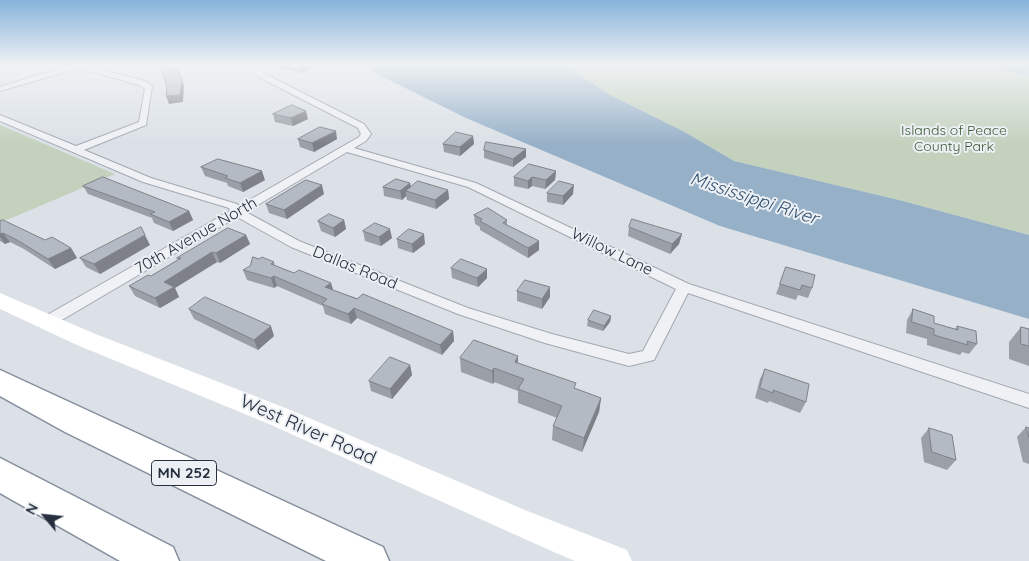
<!DOCTYPE html>
<html>
<head>
<meta charset="utf-8">
<style>
  body { margin:0 }
  #map { position:relative; width:1029px; height:561px; overflow:hidden; background:#dce1e7; font-family:Quicksand,sans-serif }
  canvas { display:block }
  .north { position:absolute; left:20px; top:491px; width:50px; height:50px; -webkit-text-stroke:4px #ecf0f4; paint-order:stroke; rotate:298deg; font-size:14px; font-weight:700; line-height:20px; text-align:center; color:#262f3d }
  .north::after { content:''; display:block; margin:auto; width:18px; height:22px; background:#262f3d; clip-path:polygon(50% 0,100% 100%,50% 72%,0 100%) }
</style>
</head>
<body>
<div id="map">
<canvas width="1029" height="561"></canvas>
<div class="north">N</div>
</div>
<script>
const context = document.querySelector('canvas').getContext('2d');
context.lineJoin = 'round';
function paint(path, color) { context.fillStyle = color; context.fill(path, 'evenodd'); }
function trace(path, color, width, dash) { context.strokeStyle = color; context.lineWidth = width; context.lineCap = dash ? 'butt' : 'round'; context.setLineDash(dash || []); context.stroke(path); }
function drawText(font, color, halo, rows, align = 'center') {
  context.font = font + ' Quicksand,sans-serif'; context.lineWidth = 4; context.setLineDash([]); context.textBaseline = 'middle'; context.strokeStyle = halo; context.fillStyle = color; for (const [text, x, y, turn = 0] of rows) {
    context.save(); context.translate(x, y); context.rotate((+turn || 0) * Math.PI / 180); context.textAlign = isNaN(turn) ? turn : align; if (halo) context.strokeText(text, 0, 0); context.fillText(text, 0, 0); context.restore();
  }
}
const green = new Path2D(`
  M 571,65 L 946,65 L 1029,75 L 1029,235 L 899,200 L 734,161 L 683,131 L 610,95 L 579,74 Z
  M 0,125 L 115,174 L 0,223 Z`);
const water = new Path2D(`
  M 369,65 L 571,65 L 579,74 L 610,95 L 683,131 L 734,161 L 899,200 L 1029,235 L 1029,319 L 720,226 L 466,118 L 373,72 Z
  M 946,65 L 1029,65 L 1029,75 Z`);
const street = new Path2D(`
  M 70,65 L 83,65 L 145,81 L 152,86 L 146,125 L 84,150 L 151,178 L 237,204 L 239,206 L 359,137 L 361,134 L 358,128 L 257,76 L 253,65 L 261,65 L 263,73 L 269,76 L 364,124 L 371,134 L 366,141 L 354,148 L 476,183 L 689,284 L 1029,394 L 1029,408 L 688,293 L 654,360 L 629,366 L 545,343 L 458,314 L 291,247 L 237,217 L 50,327 L 40,327 L 37,323 L 40,319 L 230,211 L 229,208 L 143,182 L 0,121 L 0,115 L 76,146 L 139,122 L 145,89 L 139,85 L 79,68 L 0,91 L 0,87 ZM 347,152 L 468,187 L 676,289 L 643,351 L 629,354 L 552,334 L 468,308 L 299,241 L 246,212 Z`);
const secondary = new Path2D(`
  M 0,293 L 93,333 L 288,409 L 525,510 L 627,550 L 632,561 L 575,561 L 556,553 L 269,424 L 77,345 L 0,309 Z`);
const highway = new Path2D(`
  M 0,370 L 383,547 L 389,561 L 326,561 L 65,432 L 0,396 Z
  M 0,458 L 173,547 L 179,561 L 120,561 L 0,493 Z`);
const wall = new Path2D(`
  M 280,65 L 312,65 L 306,71 L 301,73 L 281,68 Z
  M 273,114 L 308,119 L 293,126 L 275,122 Z
  M 473,136 L 474,144 L 460,156 L 444,152 L 443,144 Z
  M 298,139 L 337,139 L 314,152 L 300,147 Z
  M 526,149 L 526,157 L 513,167 L 484,158 L 484,150 Z
  M 201,167 L 265,180 L 243,192 L 228,186 L 227,183 L 205,176 Z
  M 556,171 L 555,180 L 545,189 L 532,186 L 528,189 L 514,186 L 514,177 Z
  M 410,183 L 411,187 L 448,190 L 449,199 L 436,209 L 407,200 L 406,196 L 402,200 L 384,196 L 383,187 Z
  M 83,186 L 189,211 L 193,220 L 173,231 L 154,223 L 152,218 L 88,194 Z
  M 547,193 L 573,194 L 563,205 L 547,202 Z
  M 324,194 L 287,219 L 269,213 L 266,204 L 280,197 Z
  M 474,215 L 507,220 L 507,225 L 539,241 L 539,250 L 528,258 L 480,230 L 480,227 L 475,224 Z
  M 344,220 L 346,229 L 335,237 L 321,231 L 318,221 Z
  M 0,221 L 45,240 L 71,248 L 77,258 L 55,269 L 24,249 L 10,242 L 5,244 L 0,241 Z
  M 629,227 L 682,234 L 679,244 L 670,254 L 628,236 Z
  M 363,231 L 392,238 L 381,246 L 365,241 Z
  M 246,235 L 250,244 L 220,263 L 217,262 L 175,288 L 179,297 L 160,308 L 135,296 L 129,286 L 151,276 L 178,260 L 177,258 Z
  M 397,239 L 425,244 L 413,253 L 398,248 Z
  M 150,245 L 100,274 L 86,267 L 80,258 Z
  M 274,262 L 275,266 L 294,273 L 331,283 L 333,290 L 453,331 L 454,341 L 442,355 L 357,318 L 351,324 L 325,314 L 323,306 L 277,286 L 274,288 L 247,280 L 243,270 Z
  M 786,267 L 812,288 L 808,298 L 798,295 L 796,300 L 776,294 Z
  M 451,268 L 487,278 L 478,287 L 452,278 Z
  M 550,287 L 550,297 L 542,309 L 517,301 L 517,291 Z
  M 189,309 L 274,336 L 258,350 L 194,319 Z
  M 913,309 L 934,323 L 955,329 L 957,326 L 977,344 L 969,354 L 962,352 L 960,355 L 927,345 L 927,339 L 906,333 L 907,320 Z
  M 611,316 L 610,322 L 603,331 L 587,326 L 588,320 Z
  M 1021,327 L 1029,329 L 1029,366 L 1009,359 L 1009,342 Z
  M 460,358 L 518,363 L 576,389 L 601,398 L 599,412 L 582,452 L 552,440 L 553,426 L 557,418 L 518,403 L 518,391 L 494,382 L 493,384 L 461,372 Z
  M 410,365 L 412,375 L 392,399 L 371,391 L 369,381 Z
  M 765,369 L 806,402 L 800,413 L 769,401 L 768,403 L 755,398 L 760,379 Z
  M 1026,427 L 1029,437 L 1029,464 L 1023,462 L 1017,437 Z
  M 929,428 L 956,460 L 947,470 L 924,462 L 921,438 Z`);
const shadedWall = new Path2D(`
  M 302,65 L 312,65 L 306,71 L 301,73 L 299,66 Z
  M 182,79 L 184,86 L 183,102 L 169,104 L 166,96 Z
  M 306,111 L 308,119 L 293,126 L 291,118 Z
  M 336,131 L 337,139 L 314,152 L 312,143 Z
  M 473,136 L 474,144 L 460,156 L 460,147 Z
  M 526,149 L 526,157 L 513,167 L 513,159 Z
  M 262,171 L 265,180 L 243,192 L 240,183 Z
  M 556,171 L 555,180 L 545,189 L 546,180 Z
  M 532,177 L 532,186 L 528,189 L 528,181 Z
  M 410,183 L 412,192 L 406,191 L 406,196 L 402,200 L 400,191 Z
  M 322,185 L 324,194 L 287,219 L 284,210 Z
  M 574,185 L 573,194 L 563,205 L 563,196 Z
  M 448,190 L 449,199 L 436,209 L 435,200 Z
  M 189,211 L 193,220 L 173,231 L 169,222 Z
  M 344,220 L 346,229 L 335,237 L 333,228 Z
  M 390,229 L 392,238 L 381,246 L 379,237 Z
  M 3,233 L 10,242 L 5,244 L 0,237 L 0,234 Z
  M 424,234 L 425,244 L 413,253 L 412,244 Z
  M 682,234 L 679,244 L 670,254 L 672,244 Z
  M 145,235 L 150,245 L 100,274 L 94,264 Z
  M 246,235 L 250,244 L 220,263 L 216,253 Z
  M 539,241 L 539,250 L 528,258 L 528,248 Z
  M 71,248 L 77,258 L 55,269 L 48,259 Z
  M 212,252 L 217,262 L 175,288 L 179,297 L 160,308 L 155,298 L 164,282 Z
  M 487,269 L 487,278 L 478,287 L 477,278 Z
  M 274,276 L 277,286 L 274,288 L 271,278 Z
  M 331,283 L 334,293 L 325,287 Z
  M 550,287 L 550,297 L 542,309 L 542,299 Z
  M 354,308 L 357,318 L 351,324 L 348,314 Z
  M 611,316 L 610,322 L 603,331 L 604,326 Z
  M 271,326 L 274,336 L 258,350 L 254,340 Z
  M 453,331 L 454,341 L 442,355 L 440,345 Z
  M 518,356 L 518,370 L 515,362 Z
  M 410,365 L 412,375 L 392,399 L 390,389 Z
  M 494,368 L 494,382 L 493,384 L 492,371 Z
  M 601,398 L 599,412 L 582,452 L 584,438 Z`);
const building = new Path2D(`
  M 171,67 L 177,69 L 182,79 L 180,95 L 166,96 L 167,88 L 162,70 Z
  M 292,105 L 306,111 L 291,118 L 273,114 Z
  M 320,127 L 336,131 L 312,143 L 298,139 Z
  M 456,132 L 473,136 L 460,147 L 443,144 Z
  M 486,142 L 526,149 L 513,159 L 484,150 Z
  M 218,159 L 262,171 L 240,183 L 225,178 L 228,176 L 201,167 Z
  M 529,164 L 556,171 L 546,180 L 532,177 L 528,181 L 514,177 Z
  M 103,177 L 189,211 L 169,222 L 150,214 L 155,212 L 83,186 Z
  M 396,179 L 410,183 L 400,191 L 383,187 Z
  M 306,180 L 322,185 L 284,210 L 266,204 Z
  M 418,181 L 448,190 L 435,200 L 406,191 Z
  M 559,181 L 574,185 L 563,196 L 547,193 Z
  M 488,208 L 507,220 L 503,223 L 539,241 L 528,248 L 480,221 L 482,219 L 474,215 Z
  M 329,214 L 344,220 L 333,228 L 318,221 Z
  M 632,219 L 682,234 L 672,244 L 629,227 Z
  M 3,220 L 45,240 L 52,237 L 71,248 L 48,259 L 17,240 L 3,233 L 0,234 L 0,221 Z
  M 375,223 L 390,229 L 379,237 L 363,231 Z
  M 141,227 L 145,235 L 94,264 L 80,258 Z
  M 228,228 L 246,235 L 216,253 L 212,252 L 164,282 L 174,287 L 155,298 L 129,286 L 148,275 L 151,276 L 181,258 L 177,258 Z
  M 409,229 L 424,234 L 412,244 L 397,239 Z
  M 253,257 L 259,259 L 262,257 L 274,262 L 271,264 L 294,273 L 299,270 L 331,283 L 325,287 L 357,299 L 363,294 L 453,331 L 440,345 L 354,308 L 348,314 L 322,304 L 327,299 L 274,276 L 271,278 L 243,270 L 250,266 Z
  M 461,259 L 487,269 L 477,278 L 451,268 Z
  M 786,267 L 815,275 L 812,288 L 802,285 L 800,290 L 780,284 Z
  M 525,280 L 550,287 L 542,299 L 517,291 Z
  M 205,297 L 271,326 L 254,340 L 189,309 Z
  M 913,309 L 934,316 L 934,323 L 958,330 L 957,326 L 976,331 L 977,344 L 967,341 L 968,345 L 934,335 L 934,329 L 912,322 Z
  M 594,310 L 611,316 L 604,326 L 588,320 Z
  M 1021,327 L 1029,329 L 1029,346 L 1021,344 Z
  M 474,340 L 518,356 L 515,362 L 576,383 L 574,388 L 601,398 L 584,438 L 553,426 L 562,406 L 518,389 L 524,379 L 494,368 L 492,371 L 460,358 Z
  M 390,357 L 410,365 L 390,389 L 369,381 Z
  M 765,369 L 809,384 L 806,402 L 773,390 L 773,393 L 760,388 Z
  M 1026,427 L 1029,428 L 1029,437 Z
  M 929,428 L 952,435 L 956,460 L 932,452 Z`);
const farParknames = [
  ["Islands of Peace",954,131],
  ["County Park",954,147]
];
const shields = [
  [184,473,65]
];
const shieldNames = [
  ["MN 252",184,473]
];
const streetNames = [
  ["70th Avenue North",196,236,-30],
  ["Willow Lane",612,252,26],
  ["Dallas Road",355,268,22]
];
const waterNames = [
  ["Mississippi River",754,199,18]
];
const nearStreetnames = [
  ["West River Road",308,430,24]
];
paint(green, '#c3d1bd');
paint(water, '#96b0c8');
trace(street, '#a2a8b1', 2);
trace(highway, '#848f9d', 3);
paint(street, '#eff1f5');
paint(secondary, '#fff');
paint(highway, '#fff');
paint(wall, '#9ba0a8');
paint(shadedWall, '#7e8288');
paint(building, '#b4bac3');
trace(building, '#7e8288', 1);
const sky = context.createLinearGradient(0, 0, 0, 144);
sky.addColorStop(0, '#87b2db');
sky.addColorStop(0.45, '#eff2f4');
sky.addColorStop(1, '#eff2f400');
context.fillStyle = sky;
context.fillRect(0, 0, 1029, 144);
drawText('14px', '#3c5933', '#ecf0f4', farParknames);
for (const [x, y, w] of shields) { const box = new Path2D(); box.roundRect(x - w / 2, y - 12.5, w, 25, 4); context.fillStyle = '#ecf0f4'; context.fill(box); trace(box, '#262f3d', 1); }
drawText('bold 15px', '#262f3d', null, shieldNames);
drawText('16px', '#262f3d', '#ecf0f4', streetNames);
drawText('italic 18px', '#305071', '#ecf0f4', waterNames);
drawText('19px', '#262f3d', '#ecf0f4', nearStreetnames);
</script>
</body>
</html>
